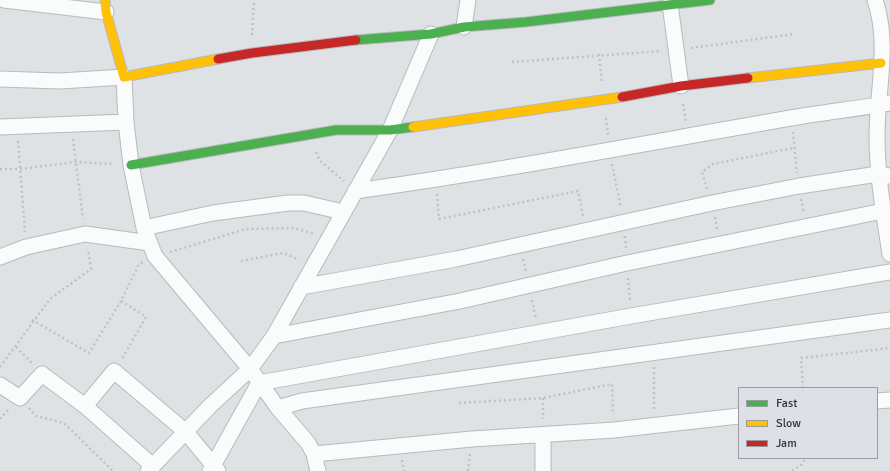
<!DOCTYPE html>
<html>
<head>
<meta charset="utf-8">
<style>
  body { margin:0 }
  #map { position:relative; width:890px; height:471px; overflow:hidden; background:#dfe2e5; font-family:Signika,sans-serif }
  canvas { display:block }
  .legend { position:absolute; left:738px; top:387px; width:140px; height:72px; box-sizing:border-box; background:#dde1e7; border:1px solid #989ba0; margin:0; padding:5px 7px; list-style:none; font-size:12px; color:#313336 }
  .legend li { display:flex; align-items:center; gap:8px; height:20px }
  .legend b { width:20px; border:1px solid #989ba0 }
</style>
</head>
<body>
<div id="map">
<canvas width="890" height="471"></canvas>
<ul class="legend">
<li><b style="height:5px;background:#4caf50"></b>Fast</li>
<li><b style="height:5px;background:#ffc107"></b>Slow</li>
<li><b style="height:5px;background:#c62828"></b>Jam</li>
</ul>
</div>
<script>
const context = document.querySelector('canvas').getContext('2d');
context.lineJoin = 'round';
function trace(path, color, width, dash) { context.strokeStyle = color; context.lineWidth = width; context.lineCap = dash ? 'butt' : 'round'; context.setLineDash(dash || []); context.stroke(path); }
const path = new Path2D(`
  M 252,35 L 254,0
  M 691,48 L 794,34
  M 599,54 L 602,83
  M 512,62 L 662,51
  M 683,104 L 686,122
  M 606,118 L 608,135
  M 793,132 L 797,173
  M 73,139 L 83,219
  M 18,141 L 25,232
  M 316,152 L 320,161 L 344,181
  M 612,164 L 621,208
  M 0,169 L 21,169 L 76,162 L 113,164
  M 707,189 L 702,172 L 713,164 L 793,148
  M 437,194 L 439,219 L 578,191 L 583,216
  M 801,199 L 804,212
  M 715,217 L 717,230
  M 625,236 L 626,249
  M 170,252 L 246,229 L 294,228 L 314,234
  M 523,259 L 526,272
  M 241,261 L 283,253 L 299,260
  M 628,278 L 630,301
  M 532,300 L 536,319
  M 121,301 L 146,317 L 122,359
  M 32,320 L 89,353 L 121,301 L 139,264 L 143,262
  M 16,347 L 32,363
  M 0,367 L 50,299 L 91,269 L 88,250
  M 654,367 L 654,412
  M 803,388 L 801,358 L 890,348
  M 543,398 L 543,419
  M 459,403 L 543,398 L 612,384 L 613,415
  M 29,408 L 36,416 L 64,423 L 113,471
  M 0,419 L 9,409
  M 402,460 L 404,471
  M 468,471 L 470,454
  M 792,471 L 801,465 L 806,458`);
const street = new Path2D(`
  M 4,0 L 106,12
  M 875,0 C 890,44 877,90 877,136 C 877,176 884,215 890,254
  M 670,4 L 681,86
  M 464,27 L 468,0
  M 0,79 L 60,81 L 124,77 L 126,122 L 131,165 L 144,228 L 155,256 L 250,369 L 278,408 L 308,443 L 314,454 L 318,471
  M 0,127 L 126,122
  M 355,191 C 501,171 646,143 791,118 C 824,112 857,109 890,103
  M 144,228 L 213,213 L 288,203 L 304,203 L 343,212
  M 0,257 L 26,247 L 85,234 L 150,243
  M 301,287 L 456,259 L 712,203 L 799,186 L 878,174 L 890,176
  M 274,336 L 460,301 L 627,263 L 883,211
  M 259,383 L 631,316 L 890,272
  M 0,385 L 20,398 L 42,374 L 85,406 L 153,466
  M 877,401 L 890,400
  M 85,406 L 114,371 L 186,432 L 218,471
  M 278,408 L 302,401 L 890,320
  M 314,454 L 472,439 L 614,430 L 739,416
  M 148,471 L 210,406 L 250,369 L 274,336 L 390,130 L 431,34
  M 210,471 L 259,383
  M 543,471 L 543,436`);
const fast = new Path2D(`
  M 356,40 L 431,34 L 464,27 L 526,22 L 710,0
  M 131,165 L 336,130 L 390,130 L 413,127`);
const slow = new Path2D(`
  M 105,0 L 106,12 L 124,77 L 218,59
  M 748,78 L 881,63
  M 413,127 L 622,97`);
const jam = new Path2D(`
  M 218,59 L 252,53 L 356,40
  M 622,97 L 681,86 L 748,78`);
trace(street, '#b8babd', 17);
trace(fast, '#b8babd', 11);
trace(slow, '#b8babd', 11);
trace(jam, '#b8babd', 11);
trace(path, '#c1c1c2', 2.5, [2, 3]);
trace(street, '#fafbfb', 15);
trace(fast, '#4caf50', 9);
trace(slow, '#ffc107', 9);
trace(jam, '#c62828', 9);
</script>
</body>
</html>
